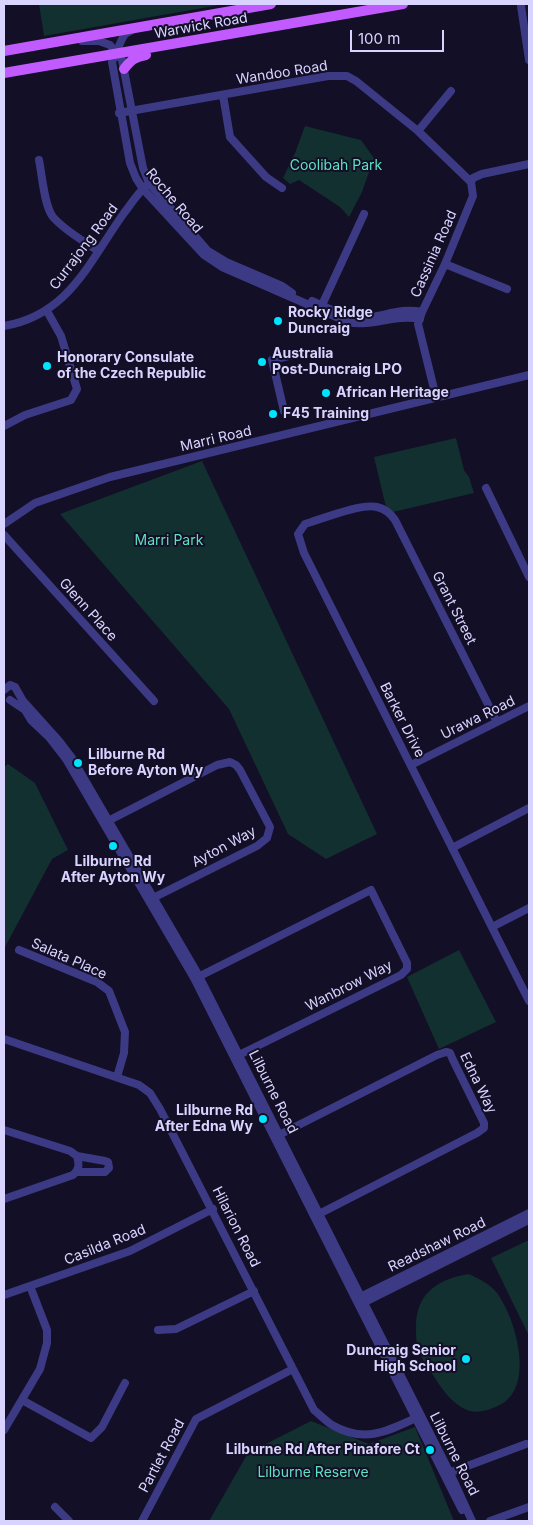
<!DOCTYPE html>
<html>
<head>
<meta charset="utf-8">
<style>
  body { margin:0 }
  #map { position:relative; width:533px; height:1525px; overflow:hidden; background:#130f26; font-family:Inter,sans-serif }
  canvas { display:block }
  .frame { position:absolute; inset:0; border:5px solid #d9d4ff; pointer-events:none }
  .scale { position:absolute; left:350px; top:30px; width:94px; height:22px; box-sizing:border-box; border:2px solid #d9d4ff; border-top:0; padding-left:6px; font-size:15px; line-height:18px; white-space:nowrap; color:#d9d4ff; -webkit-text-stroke:4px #130f26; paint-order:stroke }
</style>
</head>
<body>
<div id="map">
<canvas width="533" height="1525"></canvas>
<div class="frame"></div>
<div class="scale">100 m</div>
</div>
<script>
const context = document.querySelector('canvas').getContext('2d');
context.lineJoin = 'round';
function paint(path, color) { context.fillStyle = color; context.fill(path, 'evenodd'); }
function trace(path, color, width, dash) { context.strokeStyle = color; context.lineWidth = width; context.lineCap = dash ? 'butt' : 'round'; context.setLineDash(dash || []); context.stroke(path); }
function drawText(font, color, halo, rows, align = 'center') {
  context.font = font + ' Inter,sans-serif'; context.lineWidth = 4; context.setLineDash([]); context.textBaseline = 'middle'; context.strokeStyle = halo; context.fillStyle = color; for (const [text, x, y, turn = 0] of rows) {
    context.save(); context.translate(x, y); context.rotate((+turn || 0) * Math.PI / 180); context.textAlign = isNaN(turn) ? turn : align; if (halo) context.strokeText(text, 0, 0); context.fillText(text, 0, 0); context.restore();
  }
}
const green = new Path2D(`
  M 39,4 L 225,4 L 44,36 Z
  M 305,126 L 361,140 L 374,158 L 362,192 L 349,217 L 340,207 L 299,180 L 290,184 L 283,178 L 295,153 Z
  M 456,438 L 464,470 L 469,477 L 474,493 L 393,512 L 386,507 L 374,457 Z
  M 202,461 L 377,834 L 326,859 L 288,834 L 229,709 L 60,514 Z
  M 8,764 L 35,783 L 68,850 L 52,859 L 4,949 L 4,767 Z
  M 459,950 L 496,1022 L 439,1049 L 407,977 Z
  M 529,1240 L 529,1336 L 491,1258 Z
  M 469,1274 C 479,1279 490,1284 497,1293 C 515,1317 533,1379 506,1401 C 497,1408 478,1415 467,1410 C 452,1404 441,1388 433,1375 C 429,1369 424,1363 421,1356 C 416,1347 416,1337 416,1327 C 416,1293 438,1279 469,1274 Z
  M 311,1421 L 369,1444 L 415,1427 L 454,1521 L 209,1521 L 248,1453 Z`);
const minor = new Path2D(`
  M 521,6 L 529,60
  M 132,30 L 125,34 L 122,39 L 112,62 L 130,163 L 136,178 L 143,189 L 204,255 L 222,267 L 348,322 C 372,327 395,314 420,319
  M 82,41 L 99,41 L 110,45 L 122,60 L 143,168 L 149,183 L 208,251 L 226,262 L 282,286 L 292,293
  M 223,95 L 230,137 L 266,177 L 282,188
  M 119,113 L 328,76 L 347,76 L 356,81 L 418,131 L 471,182
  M 418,131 L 451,91
  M 39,160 C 42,174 44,206 53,217 C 65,231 84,241 98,251
  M 445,264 L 507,289
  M 312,301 C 326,307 346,318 360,318 C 382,318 399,307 422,312
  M 318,309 L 322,305 L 364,214
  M 4,326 C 69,315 89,262 124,213 C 131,204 137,194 146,186
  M 436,397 L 418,324 L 422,312 L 445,264 L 473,196 L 471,182 L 473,178 L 482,174 L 529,164
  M 284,411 L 272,360 L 297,354
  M 4,426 L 25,415 L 71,400 L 77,389 L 61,336 L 47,311
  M 486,488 L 529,577
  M 4,524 L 35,503 L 110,477 L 529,375
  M 4,535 L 154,701
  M 4,690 L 10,685 L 15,687 L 23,701 L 59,741 L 72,758 L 199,976 L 450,1473 L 472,1521
  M 10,700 L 25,710 L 31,720 L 49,737 L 66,759 L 194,978 L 462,1510
  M 497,722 L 395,520 C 391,514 386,509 377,507 C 361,503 322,519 305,524 L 298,534 L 304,553 L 529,1001
  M 411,765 L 529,706
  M 106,822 L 217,765 L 230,762 L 236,765 L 240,770 L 270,827 L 267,838 L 257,846 L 151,899
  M 452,848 L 529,808
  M 492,927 L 529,908
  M 19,950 L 97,982 L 109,991 L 125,1032 L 124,1053 L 117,1077
  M 196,978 L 371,890 L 407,963 L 407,969 L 401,975 L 237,1056
  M 4,1039 L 139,1085 L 150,1093 L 160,1109 L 314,1410 C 320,1415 326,1421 332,1425 C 365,1444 388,1431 418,1417
  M 4,1130 L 70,1151 L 77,1156 C 79,1164 80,1169 73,1175 L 4,1199
  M 277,1136 L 437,1055 L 446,1052 L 450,1053 L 453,1060 L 484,1123 L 484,1128 L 477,1133 L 315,1216
  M 76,1172 L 105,1172 L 109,1168 L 108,1162 L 105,1161 L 77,1156
  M 4,1295 L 130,1251 L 213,1209
  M 358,1298 L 529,1213
  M 361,1304 L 529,1220
  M 158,1330 L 176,1329 L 254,1291
  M 22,1400 L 91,1438 L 102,1427 L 125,1383
  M 4,1430 L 40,1369 L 47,1343 L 47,1330 L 30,1286
  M 446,1474 L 526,1444
  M 55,1507 L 69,1521
  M 142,1521 L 196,1419 L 293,1369
  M 490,1521 L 529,1507`);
const major = new Path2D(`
  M 4,51 L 271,4
  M 124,69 C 131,60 135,57 146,55
  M 4,73 L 403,4`);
const markers = [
  [278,321,5,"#00e5ff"],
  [262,362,5,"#00e5ff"],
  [47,366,5,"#00e5ff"],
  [326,393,5,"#00e5ff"],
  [273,414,5,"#00e5ff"],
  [78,763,5,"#00e5ff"],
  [113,846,5,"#00e5ff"],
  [263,1119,5,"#00e5ff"],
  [466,1359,5,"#00e5ff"],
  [430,1450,5,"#00e5ff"]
];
const streetNames = [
  ["Warwick Road",201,26,-10],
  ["Wandoo Road",282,73,-9],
  ["Roche Road",174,201,50],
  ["Currajong Road",84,247,-53],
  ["Cassinia Road",434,254,-66],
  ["Marri Road",216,439,-13],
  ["Grant Street",454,608,63],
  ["Glenn Place",88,610,48],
  ["Urawa Road",478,718,-26],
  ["Barker Drive",402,720,63],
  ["Ayton Way",224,847,-28],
  ["Salata Place",69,959,24],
  ["Wanbrow Way",349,986,-27],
  ["Edna Way",478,1083,64],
  ["Lilburne Road",273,1092,63],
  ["Hilarion Road",236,1227,63],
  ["Casilda Road",105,1245,-22],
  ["Readshaw Road",437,1245,-26],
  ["Lilburne Road",454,1454,63],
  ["Partlet Road",162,1456,-62]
];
const parkNames = [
  ["Coolibah Park",336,166],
  ["Marri Park",169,541],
  ["Lilburne Reserve",313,1473]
];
const poiNames = [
  ["Rocky Ridge",288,313],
  ["Duncraig",288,329],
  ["Australia",272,354],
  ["Post-Duncraig LPO",272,370],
  ["Honorary Consulate",57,358],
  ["of the Czech Republic",57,374],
  ["African Heritage",336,393],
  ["F45 Training",283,414],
  ["Lilburne Rd",88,755],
  ["Before Ayton Wy",88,771],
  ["Lilburne Rd",113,862,"center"],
  ["After Ayton Wy",113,878,"center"],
  ["Lilburne Rd",253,1111,"right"],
  ["After Edna Wy",253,1127,"right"],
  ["Duncraig Senior",456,1351,"right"],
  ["High School",456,1367,"right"],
  ["Lilburne Rd After Pinafore Ct",420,1450,"right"]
];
paint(green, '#12302f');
trace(minor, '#3d3a85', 8);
trace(major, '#c25bff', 10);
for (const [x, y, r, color] of markers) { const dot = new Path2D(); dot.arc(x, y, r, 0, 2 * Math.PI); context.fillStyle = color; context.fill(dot); trace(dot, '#130f26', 2); }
drawText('14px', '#d9d4ff', '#130f26', streetNames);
drawText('14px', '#5fe0c0', '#130f26', parkNames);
drawText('bold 14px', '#d9d4ff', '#130f26', poiNames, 'left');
</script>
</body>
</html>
